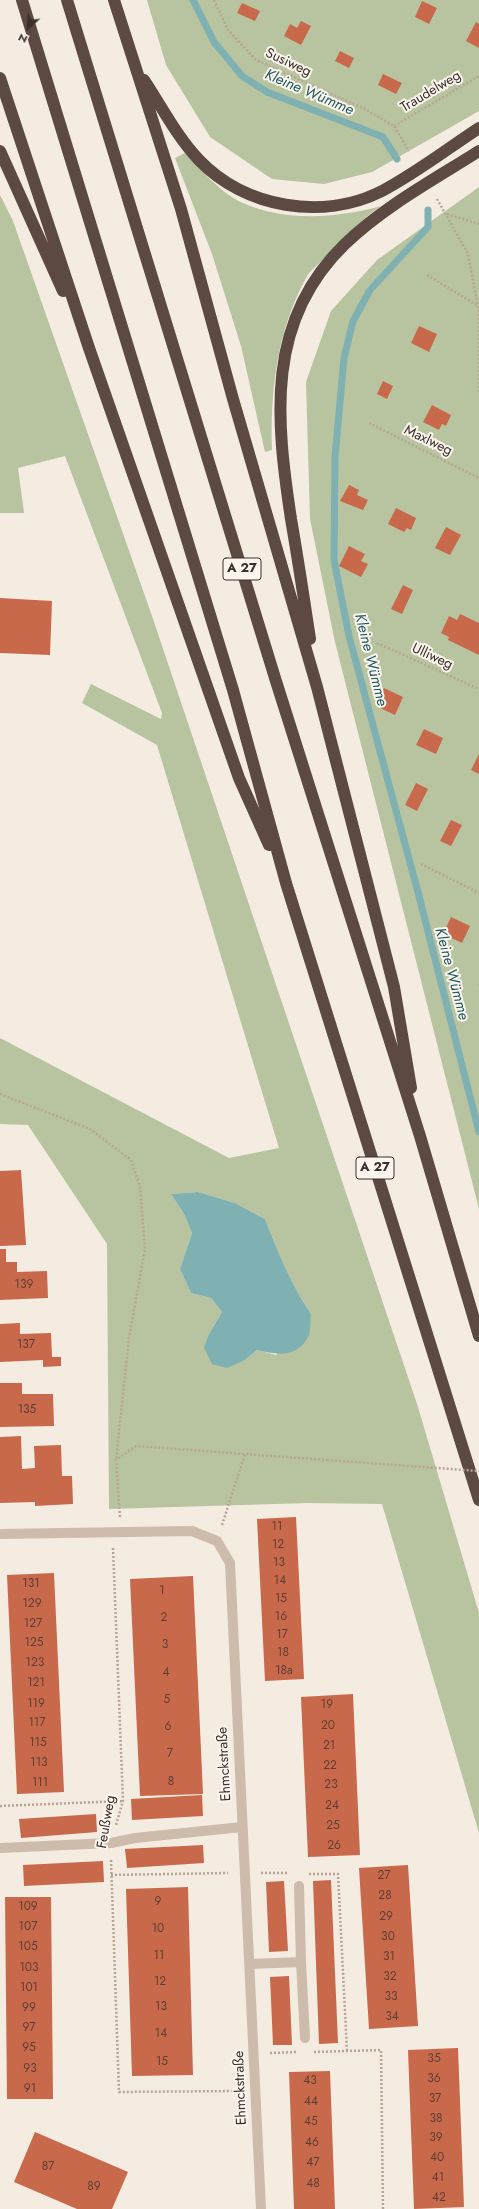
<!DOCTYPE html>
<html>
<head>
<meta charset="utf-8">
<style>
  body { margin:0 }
  #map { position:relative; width:479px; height:2209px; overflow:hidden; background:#f4ebe1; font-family:Jost,sans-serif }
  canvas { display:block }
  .north { position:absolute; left:8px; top:8px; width:40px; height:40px; -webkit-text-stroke:3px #fbf5ee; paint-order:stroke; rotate:206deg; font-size:11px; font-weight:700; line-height:16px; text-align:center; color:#3b302b }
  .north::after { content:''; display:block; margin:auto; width:14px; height:18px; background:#3b302b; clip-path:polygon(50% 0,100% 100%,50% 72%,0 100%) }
</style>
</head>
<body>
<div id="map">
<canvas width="479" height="2209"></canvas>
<div class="north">N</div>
</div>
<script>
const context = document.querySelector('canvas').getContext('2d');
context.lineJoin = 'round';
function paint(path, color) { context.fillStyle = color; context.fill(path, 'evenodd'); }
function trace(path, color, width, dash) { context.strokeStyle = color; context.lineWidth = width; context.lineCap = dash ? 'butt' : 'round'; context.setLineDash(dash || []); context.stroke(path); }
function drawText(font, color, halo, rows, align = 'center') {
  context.font = font + ' Jost,sans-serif'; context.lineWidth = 4; context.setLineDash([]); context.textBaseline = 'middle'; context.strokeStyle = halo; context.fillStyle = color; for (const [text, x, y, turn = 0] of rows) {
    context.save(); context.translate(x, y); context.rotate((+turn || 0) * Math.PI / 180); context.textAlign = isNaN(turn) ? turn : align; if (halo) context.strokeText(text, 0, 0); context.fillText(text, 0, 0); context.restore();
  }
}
const green = new Path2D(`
  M 147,0 L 479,0 L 479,111 L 372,172 L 324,184 L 272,179 L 210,137 L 166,65 Z
  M 185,153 C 200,169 222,194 243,203 C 285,222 338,218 381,206 C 359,221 343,239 325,258 C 319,264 310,270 306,278 C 277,331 270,391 272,450 L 265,452 L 241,346 L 212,254 L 175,158 Z
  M 479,187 L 479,1209 L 335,642 L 310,519 L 306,382 L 331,311 L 377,260 Z
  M 0,195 L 13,221 L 152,616 L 418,1407 L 479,1613 L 479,1833 L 382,1504 L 308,1503 L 109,1509 L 107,1244 L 28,1125 L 0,1124 L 0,1038 L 229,1158 L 279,1148 L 157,745 L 82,703 L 91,684 L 161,719 L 162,713 L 65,456 L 18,468 L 24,513 L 0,513 ZM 198,1192 L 235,1203 L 265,1219 C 278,1252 291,1284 311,1314 L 276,1355 L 257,1350 L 245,1360 L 209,1334 L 222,1312 L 211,1298 L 191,1293 L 180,1269 L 192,1233 L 184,1214 L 171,1194 Z`);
const water = new Path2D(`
  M 198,1192 L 235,1203 L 265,1219 C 278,1252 291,1284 311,1314 C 310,1321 311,1331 308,1337 C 297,1358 277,1355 257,1350 L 245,1360 L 227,1368 L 212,1364 L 204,1348 L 209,1334 L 222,1312 L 211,1298 L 191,1293 L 180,1269 L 192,1233 L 184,1214 L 171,1194 Z`);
const stream = new Path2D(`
  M 193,0 L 214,42 L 242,76 L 267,92 L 383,137 L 397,159
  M 428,210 L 428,227 L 370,290 L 353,321 L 344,358 L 335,457 L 334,560 L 349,636 L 419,896 L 479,1132`);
const building = new Path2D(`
  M 422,1 L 437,8 L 429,24 L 415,17 Z
  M 242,3 L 260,11 L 255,21 L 237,13 Z
  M 301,21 L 311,26 L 301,45 L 284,36 L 290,24 L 297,28 Z
  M 476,22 L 479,24 L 479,48 L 466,41 Z
  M 340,51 L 354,58 L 349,68 L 335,61 Z
  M 383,74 L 402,83 L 396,94 L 378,85 Z
  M 419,326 L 437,334 L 429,352 L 411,343 Z
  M 383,381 L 393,386 L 387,399 L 377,394 Z
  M 432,405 L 451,415 L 446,426 L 442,424 L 439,430 L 423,422 Z
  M 349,485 L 359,490 L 357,495 L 368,500 L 363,510 L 340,501 Z
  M 396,508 L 416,518 L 411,530 L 407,528 L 404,532 L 388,524 Z
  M 446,527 L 461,535 L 450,555 L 435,548 Z
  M 349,546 L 365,554 L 361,561 L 368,564 L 361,577 L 339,566 Z
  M 403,585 L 413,590 L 402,614 L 391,609 Z
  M 0,598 L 52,601 L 50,655 L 0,653 Z
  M 460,614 L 479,623 L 479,655 L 448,640 L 449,637 L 441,633 L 449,616 L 457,620 Z
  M 384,688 L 403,697 L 395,715 L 376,706 Z
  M 424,729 L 443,738 L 436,754 L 416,745 Z
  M 479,754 L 479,774 L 471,770 Z
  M 416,783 L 428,789 L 417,811 L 405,805 Z
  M 451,820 L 462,825 L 451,846 L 440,841 Z
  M 451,917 L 470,926 L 462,943 L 443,934 Z
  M 21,1170 L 26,1245 L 0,1246 L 0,1171 Z
  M 0,1249 L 6,1249 L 6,1262 L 17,1262 L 17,1272 L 47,1271 L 48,1298 L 0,1300 Z
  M 20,1323 L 20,1334 L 51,1333 L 52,1357 L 61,1357 L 61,1366 L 43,1367 L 43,1360 L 0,1362 L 0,1324 Z
  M 0,1383 L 22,1383 L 22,1394 L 53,1394 L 54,1426 L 0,1427 Z
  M 21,1436 L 22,1469 L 35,1468 L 34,1446 L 61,1445 L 62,1476 L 72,1476 L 73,1504 L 35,1506 L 35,1502 L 0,1503 L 0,1437 Z
  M 296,1517 L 304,1679 L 265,1681 L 257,1519 Z
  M 54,1573 L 64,1792 L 17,1794 L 7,1575 Z
  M 193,1576 L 203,1794 L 140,1796 L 130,1579 Z
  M 353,1694 L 360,1855 L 308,1857 L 301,1697 Z
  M 202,1795 L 203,1816 L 132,1820 L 131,1799 Z
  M 96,1814 L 97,1832 L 21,1838 L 19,1819 Z
  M 203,1845 L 204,1863 L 127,1868 L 125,1849 Z
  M 103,1861 L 104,1882 L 24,1886 L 23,1865 Z
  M 408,1865 L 418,2026 L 369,2029 L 359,1868 Z
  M 331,1880 L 338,2043 L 319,2044 L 313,1881 Z
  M 284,1881 L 288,1951 L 269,1952 L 266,1882 Z
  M 188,1887 L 193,2075 L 132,2076 L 126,1889 Z
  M 5,1897 L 51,1897 L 53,2099 L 7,2099 Z
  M 289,1976 L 292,2045 L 273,2045 L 270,1977 Z
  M 458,2048 L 464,2207 L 414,2209 L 408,2050 Z
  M 330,2071 L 335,2209 L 294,2209 L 289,2072 Z
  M 35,2132 L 128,2172 L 112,2209 L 77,2209 L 14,2182 Z`);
const path = new Path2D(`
  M 214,0 L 228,30 L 256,60 L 365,109 L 394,126 L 409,151
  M 394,126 L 479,76
  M 437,199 L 468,254 L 478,307
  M 447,214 L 479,224
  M 427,275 L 478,306
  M 479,306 L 479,393
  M 369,423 L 479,478
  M 377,643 L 479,689
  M 421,864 L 479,893
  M 478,985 L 479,985
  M 0,1094 L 90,1129 L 131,1160 L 140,1187 L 145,1249 L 129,1338 L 116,1460
  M 120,1517 L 116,1460 L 136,1446 L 327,1460
  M 222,1525 L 245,1454
  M 113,1548 L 123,1801 L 116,1825
  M 0,1806 L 123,1801
  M 111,1860 L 119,2092 L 239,2091
  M 261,1873 L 288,1873
  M 309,1874 L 338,1874 L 347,2051
  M 111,1875 L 228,1873
  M 314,2052 L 381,2050 L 383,2209
  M 270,2053 L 297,2052`);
const service = new Path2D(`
  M 0,1848 L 111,1843 L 135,1838 L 242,1827
  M 301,1962 L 305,2038
  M 250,1964 L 301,1962 L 299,1886`);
const minor = new Path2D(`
  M 0,1534 L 192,1531 L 217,1541 L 230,1563 L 261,2209`);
const motorway = new Path2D(`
  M 22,0 L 233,690 L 286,883 L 479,1500
  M 67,0 L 275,678 L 420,1136 L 479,1336
  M 114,0 L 181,209 L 233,399 L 317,687 L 394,987 L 411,1088
  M 0,78 L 89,348 L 239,778 L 269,845
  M 144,80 C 162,107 177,137 199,160 C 245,208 323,221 382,191 C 416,173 447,149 479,128
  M 0,151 L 63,291
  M 310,639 C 304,599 298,559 291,519 C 276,419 265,321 345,244 C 383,207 435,179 479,151`);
const pathBridge = new Path2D(`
  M 327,1460 L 479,1471`);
const numberNames = [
  ["139",24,1285],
  ["137",26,1345],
  ["135",27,1410],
  ["11",277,1527],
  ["12",278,1545],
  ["13",279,1563],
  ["14",280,1581],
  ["131",31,1584],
  ["1",162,1591],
  ["15",281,1599],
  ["129",32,1604],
  ["16",281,1617],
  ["2",164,1618],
  ["127",33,1624],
  ["17",282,1635],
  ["125",34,1643],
  ["3",165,1645],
  ["18",283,1653],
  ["123",35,1663],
  ["18a",284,1671],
  ["4",166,1673],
  ["121",36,1683],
  ["5",167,1700],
  ["119",36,1704],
  ["19",327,1705],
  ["117",37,1723],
  ["20",328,1726],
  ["6",168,1727],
  ["115",38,1743],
  ["21",329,1746],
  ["7",170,1754],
  ["113",39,1763],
  ["22",330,1766],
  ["8",171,1782],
  ["111",40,1783],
  ["23",331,1785],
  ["24",332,1806],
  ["25",333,1826],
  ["26",334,1846],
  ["27",384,1876],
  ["28",385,1896],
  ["9",158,1902],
  ["109",28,1907],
  ["29",386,1917],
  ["107",28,1927],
  ["10",158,1929],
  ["30",388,1937],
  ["105",28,1947],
  ["11",159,1956],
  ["31",389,1957],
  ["103",29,1968],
  ["32",390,1977],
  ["12",160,1982],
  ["101",29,1988],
  ["33",391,1997],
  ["13",161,2007],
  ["99",29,2008],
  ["34",392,2017],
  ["97",29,2028],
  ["14",161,2034],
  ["95",29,2048],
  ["35",434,2059],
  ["15",162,2062],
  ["93",30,2069],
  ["36",434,2079],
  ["43",310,2081],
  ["91",30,2089],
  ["37",435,2099],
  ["44",311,2102],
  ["38",436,2119],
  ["45",311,2122],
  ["39",436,2138],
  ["46",312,2143],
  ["40",437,2158],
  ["47",313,2163],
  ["87",48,2167],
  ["41",438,2178],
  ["48",313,2184],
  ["89",94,2187],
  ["42",439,2198]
];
const shields = [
  [242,569,38],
  [375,1168,38]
];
const shieldNames = [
  ["A 27",242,569],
  ["A 27",375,1168]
];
const streetNames = [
  ["Susiweg",288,63,25],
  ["Traudelweg",431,92,-31],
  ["Maxlweg",428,441,26],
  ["Ulliweg",432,657,25],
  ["Ehmckstraße",225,1764,-93],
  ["Feußweg",107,1822,-80],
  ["Ehmckstraße",241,2088,-92]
];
const waterNames = [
  ["Kleine Wümme",309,93,23],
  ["Kleine Wümme",370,660,76],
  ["Kleine Wümme",451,974,75]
];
paint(green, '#b8c4a0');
paint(water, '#7fb0b2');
trace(stream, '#7fb0b2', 7);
paint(building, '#c8694b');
trace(path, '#b9a596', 2.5, [2, 2]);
trace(service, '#cdbbac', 10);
trace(minor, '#cdbbac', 10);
trace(motorway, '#5c4a42', 12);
trace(pathBridge, '#b9a596', 2.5, [2, 2]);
drawText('12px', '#5e3e33', null, numberNames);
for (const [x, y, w] of shields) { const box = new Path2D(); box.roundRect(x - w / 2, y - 11, w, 22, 3); context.fillStyle = '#fbf5ee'; context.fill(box); trace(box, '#3b302b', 1); }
drawText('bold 13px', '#3b302b', null, shieldNames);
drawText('14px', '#3b302b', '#fbf5ee', streetNames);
drawText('italic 15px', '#1f5a5e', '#fbf5ee', waterNames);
</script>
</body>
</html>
